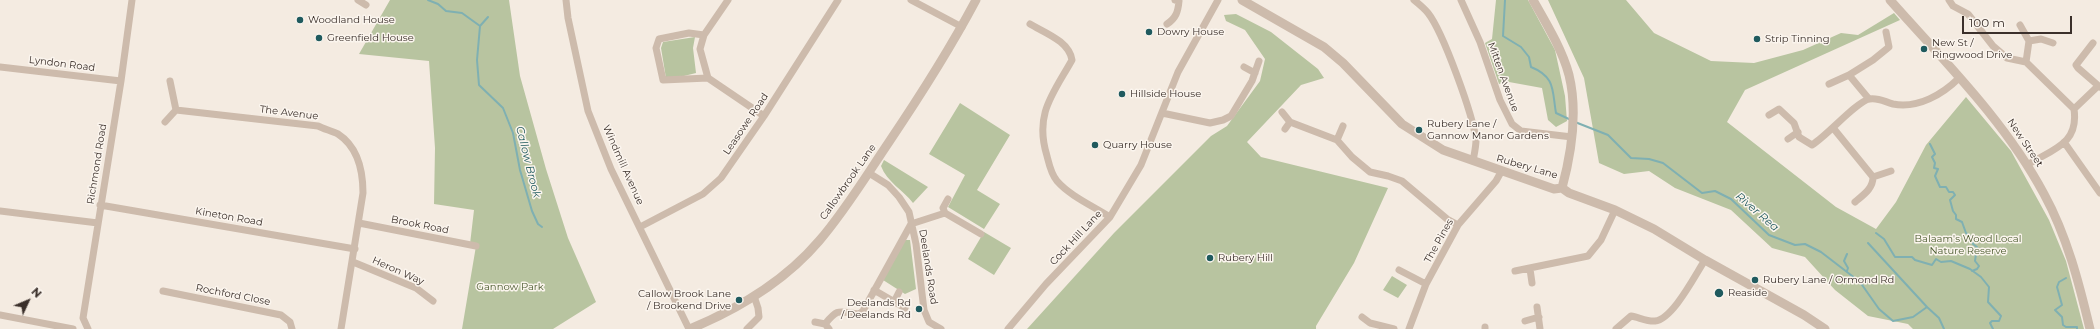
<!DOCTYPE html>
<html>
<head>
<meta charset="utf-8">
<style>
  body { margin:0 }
  #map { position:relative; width:2100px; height:329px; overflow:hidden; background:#f4ebe1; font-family:Montserrat,sans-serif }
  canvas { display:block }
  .north { position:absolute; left:8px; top:281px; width:40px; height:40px; -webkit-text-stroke:3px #fbf5ee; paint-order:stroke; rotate:46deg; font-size:11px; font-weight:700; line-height:16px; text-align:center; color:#3b302b }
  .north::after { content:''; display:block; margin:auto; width:14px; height:18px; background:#3b302b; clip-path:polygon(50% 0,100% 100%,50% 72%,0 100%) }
  .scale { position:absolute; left:1962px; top:16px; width:110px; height:18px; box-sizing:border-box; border:2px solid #3b302b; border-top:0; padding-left:5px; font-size:12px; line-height:14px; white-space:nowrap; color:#3b302b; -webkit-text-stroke:3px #fbf5ee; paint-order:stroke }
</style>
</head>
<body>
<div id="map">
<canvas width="2100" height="329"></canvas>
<div class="north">N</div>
<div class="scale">100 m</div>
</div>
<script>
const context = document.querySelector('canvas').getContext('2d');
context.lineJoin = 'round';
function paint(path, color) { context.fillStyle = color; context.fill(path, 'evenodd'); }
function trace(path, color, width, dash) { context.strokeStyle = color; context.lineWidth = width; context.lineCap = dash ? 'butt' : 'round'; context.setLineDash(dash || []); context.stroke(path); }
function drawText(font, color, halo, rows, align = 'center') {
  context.font = font + ' Montserrat,sans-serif'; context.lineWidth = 3; context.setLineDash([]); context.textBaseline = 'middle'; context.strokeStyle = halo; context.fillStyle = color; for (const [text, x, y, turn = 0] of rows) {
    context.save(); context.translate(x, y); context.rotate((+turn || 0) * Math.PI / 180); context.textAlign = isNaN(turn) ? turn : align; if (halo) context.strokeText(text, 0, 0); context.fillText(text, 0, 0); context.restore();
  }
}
const green = new Path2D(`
  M 390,0 L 509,0 L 520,76 L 546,169 L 568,238 L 596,302 L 553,329 L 462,329 L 476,246 L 470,244 L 474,210 L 434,204 L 435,148 L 429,61 L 359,54 Z
  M 1496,0 L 1528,0 L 1555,50 L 1565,96 L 1567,121 L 1556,127 L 1548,120 L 1542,88 L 1509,82 L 1499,84 L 1485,43 L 1492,39 Z
  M 1548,0 L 1626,0 L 1654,33 L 1711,61 L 1754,63 L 1803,50 L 1841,33 L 1858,35 L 1894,13 L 1900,20 L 1745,90 L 1727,122 L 1836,207 L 1876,229 L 1896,202 L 1926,145 L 1966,97 L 2011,151 L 2049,220 L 2066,261 L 2084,329 L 1913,329 L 1908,324 L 1868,316 L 1835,290 L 1805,257 L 1772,248 L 1731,210 L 1675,188 L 1649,171 L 1624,174 L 1599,163 L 1584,78 Z
  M 1236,14 L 1271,32 L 1318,69 L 1324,78 L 1301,85 L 1247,142 L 1261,157 L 1388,188 L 1354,263 L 1316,326 L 1316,329 L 1027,329 L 1114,233 L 1211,136 L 1227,126 L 1260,81 L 1265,59 L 1245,30 L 1226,21 L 1224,15 Z
  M 695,37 L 693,48 L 696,73 L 680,77 L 666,78 L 661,48 L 663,42 Z
  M 960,103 L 1010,135 L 977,190 L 1000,204 L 984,229 L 948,207 L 965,175 L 929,154 Z
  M 884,160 L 928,187 L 913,203 C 903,190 887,182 881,166 Z
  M 984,232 L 1011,248 L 994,275 L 968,259 Z
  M 905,240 L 910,240 L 916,289 L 905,294 L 883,280 Z
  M 1392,276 L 1407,285 L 1398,298 L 1383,290 Z`);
const stream = new Path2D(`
  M 428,0 L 438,4 L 446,11 L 462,13 L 480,26 L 477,60 L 479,85 L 503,108 L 513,133 L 520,170 L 532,211 L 538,224 L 542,227
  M 1505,0 L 1503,36 L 1521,47 L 1529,57 L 1531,67 C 1556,77 1552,91 1556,113 L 1571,120
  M 480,26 L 488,17
  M 1575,122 L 1608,135 L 1631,158 L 1649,159 L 1663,163 L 1702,193 L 1715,191 L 1731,199 L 1769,235 L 1795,245 L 1805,244 L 1821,252 L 1860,282 L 1879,309 L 1893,321 L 1913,317 L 1927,307 L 1939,318 L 1944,329
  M 1930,144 L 1935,154 L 1932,157 L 1935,163 L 1934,168 L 1938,169 L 1935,176 L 1940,187 L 1946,187 L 1949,192 L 1953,192 L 1955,195 L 1950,200 L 1953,211 L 1956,215 L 1956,219 L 1962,222 L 1966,233 L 1972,238 L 1973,244 L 1977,247 L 1975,261 L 1979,266 L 1977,269 L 1972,271
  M 1876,233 L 1884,239 L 1895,257 L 1912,257 L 1915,260 L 1932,265 L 1936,259 L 1941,262 L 1951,261 L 1970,269 L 1981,277 L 1989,287 L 1988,302 L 2001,316 L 1999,321 L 1992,321 L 1990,323 L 1993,329
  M 1868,243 L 1927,307
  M 1847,271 L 1848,268 L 1844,261 L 1847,254
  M 2066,278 L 2059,282 L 2057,287 L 2062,305 L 2055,310 L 2062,317 L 2063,325 L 2066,327 L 2077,327 L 2077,329`);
const minor = new Path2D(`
  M 358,0 L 366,5
  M 566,0 L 568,18 L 588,111 L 611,169 L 689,329
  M 728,0 L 704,35 L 700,49 L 708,78 L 764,116
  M 911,0 L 962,27
  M 1414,0 C 1419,4 1424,8 1428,13 C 1443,32 1473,115 1476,140 C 1476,147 1474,155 1473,161
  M 1461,0 L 1480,42 L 1500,100 L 1512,124 L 1521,131 L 1572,137
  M 1949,0 L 1953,6 L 1968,14 L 1993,46 L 2007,58 L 2026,62 L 2074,109 C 2079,144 2053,149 2027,165
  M 1030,24 C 1045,33 1069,41 1072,60 C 1053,94 1034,114 1047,156 C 1049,164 1051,174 1057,181 C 1070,196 1093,206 1110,217
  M 1167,24 C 1176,18 1178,12 1179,1 L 1175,0
  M 2020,25 L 2029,41 L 2026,62
  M 704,35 L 689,33 L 659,39 L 656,48 L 663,80 L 708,78
  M 2029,41 L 2041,39 L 2053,43
  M 2093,43 L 2076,65 L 2078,68 L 2100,87
  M 0,67 L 121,81
  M 1244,67 L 1255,73
  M 1849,75 L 1873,60 L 1889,47 L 1886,32
  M 1829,84 L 1849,75 L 1869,99
  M 2074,109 L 2098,86
  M 176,110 L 318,126 C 324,129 332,131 338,134 C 358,147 363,172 363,193 L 341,329
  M 1282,112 L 1290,122 L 1337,140 L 1352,157 L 1370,172 L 1388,176 L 1402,181 L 1447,219 L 1458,225
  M 1162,113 L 1210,123 L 1223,120 L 1231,116 L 1252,81 L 1259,61
  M 1769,115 L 1779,109 L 1794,123 L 1799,137 L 1812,145 C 1828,135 1855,103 1869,99 C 1878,97 1885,102 1893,104 C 1918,109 1943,94 1959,78
  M 165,122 L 176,110 L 170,81
  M 1285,129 L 1290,122
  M 1834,129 L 1873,177 C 1873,189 1863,195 1855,202
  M 1788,139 L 1798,132
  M 1337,140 L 1343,126
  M 2064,142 L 2100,193
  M 869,173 L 888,185 L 899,197 L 909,212 L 916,244 L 924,310 L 929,322 L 941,329
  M 1873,177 L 1891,171
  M 100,205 L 355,249
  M 0,211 L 98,223
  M 945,213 L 981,234
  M 359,223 L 476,246
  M 640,227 L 703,194 L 721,178 L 764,116 L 838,0
  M 353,262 L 416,288 L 433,301
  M 1530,269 L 1532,283
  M 1399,270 L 1426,284
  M 1515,271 L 1588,256 L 1601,240 L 1615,210
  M 874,290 L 905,308
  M 163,291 L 281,315 L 290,322 L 292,329
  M 894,302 L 899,292
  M 1537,307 L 1540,329
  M 0,315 L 73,329
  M 1362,317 L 1370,323 L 1394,329
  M 1525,321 L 1539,317
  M 815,322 L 825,324 L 829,329
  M 825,324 C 839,307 839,312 859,314 L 863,311 L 911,224 L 945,213 L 943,208 L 948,199
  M 1485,327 L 1485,329
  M 88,329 L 83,318 L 121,81 L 132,0
  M 747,329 L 759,317 L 758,308 L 754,296
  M 1008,329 L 1046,284 L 1110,217 L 1141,165 L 1178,72 L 1218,0
  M 1409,329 L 1426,284 L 1458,225 L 1496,181 L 1501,172
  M 1616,329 L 1631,316 C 1638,317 1648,322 1655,321 C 1673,319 1695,275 1705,260`);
const tertiary = new Path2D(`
  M 1242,0 L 1324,47 L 1343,63 L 1402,124 L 1443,150 L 1554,189 L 1562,188 L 1569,193 L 1615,210 L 1654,229 L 1705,260 L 1804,315 L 1825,329
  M 1533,0 C 1546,23 1562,49 1569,75 C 1578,112 1572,151 1562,188
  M 1890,0 C 1945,62 2005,121 2044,194 C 2067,236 2079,283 2090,329
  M 690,329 C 738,309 785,281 819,241 C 845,211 866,176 889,142 C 920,96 950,49 976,0`);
const markers = [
  [300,20,4,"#1f5a5e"],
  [1149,32,4,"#1f5a5e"],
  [319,38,4,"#1f5a5e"],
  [1757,39,4,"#1f5a5e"],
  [1924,49,4,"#1f5a5e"],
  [1122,94,4,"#1f5a5e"],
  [1419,130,4,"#1f5a5e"],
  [1095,145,4,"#1f5a5e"],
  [1210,258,4,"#1f5a5e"],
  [1755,280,4,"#1f5a5e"],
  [1719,293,5,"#1f5a5e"],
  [739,300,4,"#1f5a5e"],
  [919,309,4,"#1f5a5e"]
];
const poiNames = [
  ["Woodland House",308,20],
  ["Dowry House",1157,32],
  ["Greenfield House",327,38],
  ["Strip Tinning",1765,39],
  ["New St /",1932,43],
  ["Ringwood Drive",1932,55],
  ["Hillside House",1130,94],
  ["Rubery Lane /",1427,124],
  ["Gannow Manor Gardens",1427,136],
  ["Quarry House",1103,145],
  ["Rubery Hill",1218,258],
  ["Rubery Lane / Ormond Rd",1763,280],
  ["Reaside",1728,293],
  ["Callow Brook Lane",731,294,"right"],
  ["/ Brookend Drive",731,306,"right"],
  ["Deelands Rd",911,303,"right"],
  ["/ Deelands Rd",911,315,"right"]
];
const streetNames = [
  ["Lyndon Road",62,64,7],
  ["Mitten Avenue",1503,77,70],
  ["The Avenue",289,113,7],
  ["Leasowe Road",746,124,-56],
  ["New Street",2025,143,56],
  ["Richmond Road",97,164,-81],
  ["Windmill Avenue",623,165,66],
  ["Rubery Lane",1527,167,16],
  ["Callowbrook Lane",848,182,-55],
  ["Kineton Road",229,217,10],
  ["Brook Road",420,225,11],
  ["Cock Hill Lane",1076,238,-47],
  ["The Pines",1439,241,-61],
  ["Deelands Road",928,267,81],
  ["Heron Way",398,271,24],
  ["Rochford Close",233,295,11]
];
const parkNames = [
  ["Balaam's Wood Local",1968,239],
  ["Nature Reserve",1968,251],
  ["Gannow Park",510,287]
];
const waterNames = [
  ["Callow Brook",528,162,76],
  ["River Rea",1757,212,41]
];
paint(green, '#b8c4a0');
trace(stream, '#7fb0b2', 2);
trace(minor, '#cdbbac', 7);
trace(tertiary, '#cdbbac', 9);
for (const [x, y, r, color] of markers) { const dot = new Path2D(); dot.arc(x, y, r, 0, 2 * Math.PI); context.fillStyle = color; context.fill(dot); trace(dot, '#fbf5ee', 1.5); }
drawText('10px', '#3b302b', '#fbf5ee', poiNames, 'left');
drawText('10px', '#3b302b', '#fbf5ee', streetNames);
drawText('10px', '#4a5a2e', '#fbf5ee', parkNames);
drawText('italic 11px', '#1f5a5e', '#fbf5ee', waterNames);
</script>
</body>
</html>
